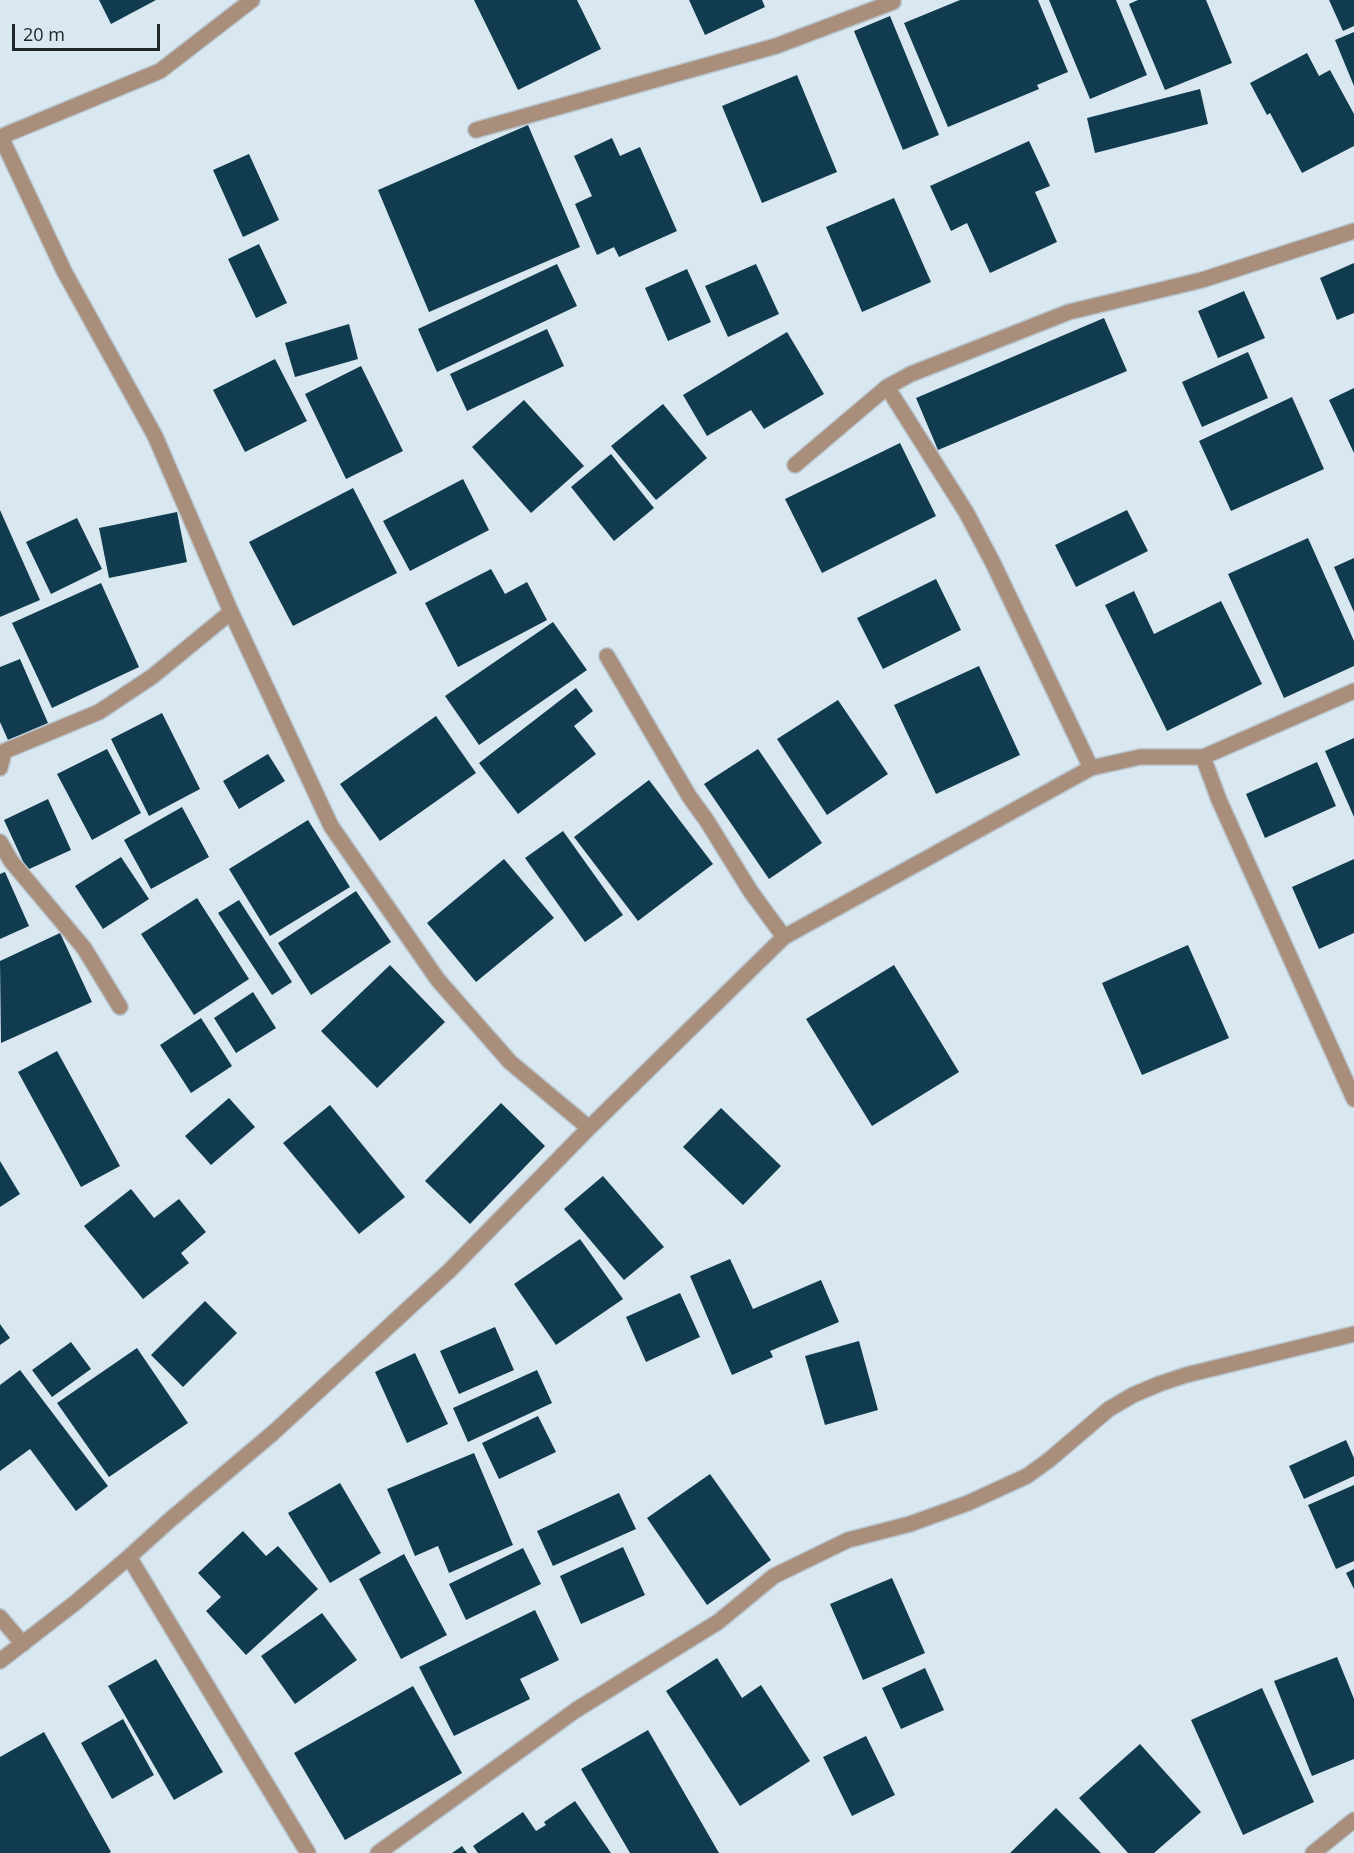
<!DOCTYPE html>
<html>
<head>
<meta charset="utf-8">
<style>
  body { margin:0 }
  #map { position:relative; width:1354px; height:1853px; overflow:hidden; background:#d8e7f0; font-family:"Open Sans",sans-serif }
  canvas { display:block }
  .scale { position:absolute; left:12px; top:24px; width:148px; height:27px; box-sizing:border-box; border:3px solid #202629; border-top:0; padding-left:8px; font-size:18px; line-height:21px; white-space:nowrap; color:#202629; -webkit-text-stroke:4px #d8e7f0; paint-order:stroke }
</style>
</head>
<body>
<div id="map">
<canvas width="1354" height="1853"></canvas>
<div class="scale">20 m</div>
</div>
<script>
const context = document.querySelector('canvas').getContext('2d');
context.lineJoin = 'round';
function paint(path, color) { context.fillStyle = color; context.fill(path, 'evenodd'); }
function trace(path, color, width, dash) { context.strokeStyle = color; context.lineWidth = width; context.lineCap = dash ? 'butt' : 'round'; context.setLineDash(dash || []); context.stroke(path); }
const building = new Path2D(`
  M 99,0 L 156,0 L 111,24 Z
  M 474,0 L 577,0 L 601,49 L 518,90 Z
  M 689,0 L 762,0 L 765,7 L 705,35 Z
  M 960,0 L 1038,0 L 1068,72 L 1037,85 L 1039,89 L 948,127 L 904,23 Z
  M 1049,0 L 1116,0 L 1147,75 L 1090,99 Z
  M 1138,0 L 1206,0 L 1232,63 L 1165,90 L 1129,4 Z
  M 1329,0 L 1354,0 L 1354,26 L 1343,31 Z
  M 890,16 L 939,135 L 903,150 L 854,31 Z
  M 1354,32 L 1354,86 L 1335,40 Z
  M 1307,53 L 1319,76 L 1330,70 L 1354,114 L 1354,146 L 1302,173 L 1270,113 L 1267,115 L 1250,83 Z
  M 797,75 L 837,172 L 762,203 L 722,106 Z
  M 1200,89 L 1208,124 L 1095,153 L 1087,118 Z
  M 528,125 L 580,247 L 429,312 L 378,190 Z
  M 612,138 L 620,156 L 640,147 L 677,231 L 619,257 L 614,247 L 597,255 L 575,204 L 592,196 L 574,156 Z
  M 1029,141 L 1050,186 L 1035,192 L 1057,242 L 990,273 L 967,223 L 951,231 L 930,186 Z
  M 249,154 L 279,220 L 243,237 L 213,170 Z
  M 894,198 L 931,282 L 862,312 L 826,227 Z
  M 259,244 L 287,303 L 256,318 L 228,259 Z
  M 1354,263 L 1354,313 L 1337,320 L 1320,278 Z
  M 557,264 L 577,306 L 437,372 L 418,329 Z
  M 756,264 L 779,314 L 728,337 L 705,286 Z
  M 687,269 L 711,322 L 668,341 L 645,288 Z
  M 1244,291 L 1265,338 L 1218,358 L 1198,311 Z
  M 1104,318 L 1127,371 L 938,450 L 916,398 Z
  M 349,324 L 358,359 L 295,377 L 285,343 Z
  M 547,329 L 564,366 L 467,411 L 450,374 Z
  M 787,332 L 824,394 L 764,429 L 751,410 L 707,436 L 683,395 Z
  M 1248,352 L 1268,398 L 1202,427 L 1182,382 Z
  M 275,359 L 307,421 L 245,452 L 213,390 Z
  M 361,366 L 403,451 L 346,479 L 305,394 Z
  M 1354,388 L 1354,453 L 1329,400 Z
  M 1292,397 L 1324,469 L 1231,511 L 1199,441 Z
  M 524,400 L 584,466 L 531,513 L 472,447 Z
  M 663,404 L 707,458 L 656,500 L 611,446 Z
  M 900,443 L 936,516 L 822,573 L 785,499 Z
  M 611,454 L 654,508 L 614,541 L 571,487 Z
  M 463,479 L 489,530 L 410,571 L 383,521 Z
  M 353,488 L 397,573 L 293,626 L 249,542 Z
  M 0,510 L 40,600 L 0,617 Z
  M 1127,510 L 1148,551 L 1076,587 L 1055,545 Z
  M 177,512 L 187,562 L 109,578 L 99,528 Z
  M 77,518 L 102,569 L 51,594 L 26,542 Z
  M 1308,538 L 1354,641 L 1354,666 L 1284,698 L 1228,574 Z
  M 1354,558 L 1354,612 L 1334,567 Z
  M 491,569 L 505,594 L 527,582 L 547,620 L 458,667 L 425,603 Z
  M 936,579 L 961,630 L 883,669 L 857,618 Z
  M 101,583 L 139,667 L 52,708 L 12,623 Z
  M 1134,591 L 1154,634 L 1221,601 L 1262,684 L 1167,731 L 1105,605 Z
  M 553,622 L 587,670 L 479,745 L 445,696 Z
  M 20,659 L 48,723 L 8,740 L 0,722 L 0,667 Z
  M 979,666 L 1020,755 L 936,794 L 894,705 Z
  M 576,688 L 593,711 L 574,726 L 596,754 L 518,814 L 479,763 Z
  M 838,700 L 888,774 L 827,815 L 777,739 Z
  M 162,713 L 200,789 L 149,816 L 111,739 Z
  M 436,716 L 476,773 L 380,841 L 340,784 Z
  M 1354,738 L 1354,817 L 1325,751 Z
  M 107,749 L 141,813 L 92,840 L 57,774 Z
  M 758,749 L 822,843 L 769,879 L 704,784 Z
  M 268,754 L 285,781 L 239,809 L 223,781 Z
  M 1317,762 L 1336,806 L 1265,838 L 1246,794 Z
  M 649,780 L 713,864 L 638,921 L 574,837 Z
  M 48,799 L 71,850 L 27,870 L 4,820 Z
  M 182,807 L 209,857 L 151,889 L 124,840 Z
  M 308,820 L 350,887 L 270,936 L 229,869 Z
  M 563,831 L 623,915 L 585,942 L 525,858 Z
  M 121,857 L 149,899 L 103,929 L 75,886 Z
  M 504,859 L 554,918 L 476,982 L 427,923 Z
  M 1354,859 L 1354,933 L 1319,949 L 1292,887 Z
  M 5,872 L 29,926 L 0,939 L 0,874 Z
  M 356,891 L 391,942 L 311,995 L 278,943 Z
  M 197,898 L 249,979 L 194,1015 L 141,934 Z
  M 239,900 L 292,982 L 272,995 L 218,913 Z
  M 60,933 L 92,1002 L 1,1043 L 0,961 Z
  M 1188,945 L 1229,1038 L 1142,1075 L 1102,983 Z
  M 390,965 L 445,1022 L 377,1088 L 321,1031 Z
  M 894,965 L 959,1072 L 872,1126 L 806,1019 Z
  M 253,992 L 276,1028 L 236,1053 L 214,1018 Z
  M 201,1018 L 232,1066 L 191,1093 L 160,1045 Z
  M 57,1051 L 120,1166 L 81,1187 L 18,1072 Z
  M 229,1098 L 255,1127 L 211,1165 L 185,1136 Z
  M 501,1103 L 545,1146 L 470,1224 L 425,1181 Z
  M 330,1105 L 405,1197 L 359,1234 L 283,1143 Z
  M 721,1108 L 781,1166 L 743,1205 L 683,1147 Z
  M 0,1161 L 20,1194 L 0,1207 Z
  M 603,1176 L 664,1247 L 624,1280 L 564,1209 Z
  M 131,1189 L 154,1218 L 179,1199 L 206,1232 L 181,1253 L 189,1263 L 143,1299 L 84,1226 Z
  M 580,1239 L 623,1299 L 556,1345 L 514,1284 Z
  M 730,1259 L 753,1309 L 821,1280 L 839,1322 L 770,1351 L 773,1357 L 732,1375 L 690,1276 Z
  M 680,1293 L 700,1337 L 646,1362 L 626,1317 Z
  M 205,1301 L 237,1333 L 183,1387 L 151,1355 Z
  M 0,1324 L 10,1338 L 0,1345 Z
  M 495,1327 L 514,1370 L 459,1394 L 440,1351 Z
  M 859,1341 L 878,1410 L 825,1425 L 805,1356 Z
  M 71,1342 L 91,1369 L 52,1397 L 32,1370 Z
  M 137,1348 L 188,1423 L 109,1477 L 57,1403 Z
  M 415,1353 L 448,1424 L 407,1443 L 375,1372 Z
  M 20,1370 L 108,1486 L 76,1511 L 30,1449 L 0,1471 L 0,1385 Z
  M 537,1370 L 552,1403 L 468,1442 L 453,1408 Z
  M 538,1416 L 556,1452 L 499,1479 L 482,1443 Z
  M 1346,1440 L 1354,1458 L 1354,1476 L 1304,1499 L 1289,1466 Z
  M 474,1453 L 513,1545 L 449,1573 L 438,1546 L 415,1556 L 387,1489 Z
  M 710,1474 L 771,1560 L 707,1605 L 647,1518 Z
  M 340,1483 L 381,1553 L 330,1583 L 288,1513 Z
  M 1354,1485 L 1354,1561 L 1336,1569 L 1308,1505 Z
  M 619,1493 L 636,1529 L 553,1566 L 537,1531 Z
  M 243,1531 L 266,1556 L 278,1546 L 318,1589 L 246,1655 L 206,1611 L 221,1597 L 198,1573 Z
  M 623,1547 L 645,1595 L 581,1624 L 560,1576 Z
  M 523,1548 L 541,1584 L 466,1620 L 449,1584 Z
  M 404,1554 L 447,1635 L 401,1659 L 359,1579 Z
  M 1354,1569 L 1354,1589 L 1346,1573 Z
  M 892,1578 L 925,1653 L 863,1680 L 830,1604 Z
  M 535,1610 L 559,1660 L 520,1679 L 530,1699 L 454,1736 L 419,1667 Z
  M 322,1613 L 357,1660 L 295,1704 L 261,1656 Z
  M 1337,1657 L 1354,1699 L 1354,1759 L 1312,1776 L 1274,1681 Z
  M 717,1658 L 742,1698 L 761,1685 L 810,1761 L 740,1806 L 666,1691 Z
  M 156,1659 L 223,1772 L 174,1800 L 108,1686 Z
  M 925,1668 L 944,1710 L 901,1729 L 882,1688 Z
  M 413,1686 L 462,1773 L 345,1840 L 294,1753 Z
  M 1262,1688 L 1314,1802 L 1243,1835 L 1191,1720 Z
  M 123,1719 L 154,1775 L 112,1799 L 81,1743 Z
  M 648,1730 L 719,1853 L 630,1853 L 581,1769 Z
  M 44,1732 L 111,1852 L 109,1853 L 0,1853 L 0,1757 Z
  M 866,1736 L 895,1795 L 852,1816 L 823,1757 Z
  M 1140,1744 L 1201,1812 L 1154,1853 L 1128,1853 L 1079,1798 Z
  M 575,1801 L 611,1853 L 478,1853 L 473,1846 L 523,1812 L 536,1831 L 546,1825 L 544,1822 Z
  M 1056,1808 L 1101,1853 L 1010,1853 Z
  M 462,1846 L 467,1853 L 452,1853 Z`);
const minor = new Path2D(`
  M 476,130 L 776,46 L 893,2
  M 0,137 L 160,71 L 252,0
  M 1,137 L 64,271 L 155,436 L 231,612 L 331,826 L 438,980 L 510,1062 L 589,1128
  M 887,387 L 966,512 L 993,563 L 1091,768
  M 795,465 L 887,387 L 911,374 L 1069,312 L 1202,280 L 1354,231
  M 607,656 L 689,796 L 707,821 L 751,892 L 784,937
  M 0,753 L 99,712 L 153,676 L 231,612
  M 1203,757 L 1354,691
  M 0,768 L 4,752
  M 0,842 L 11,861 L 84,948 L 120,1007
  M 129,1557 L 308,1853
  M 0,1617 L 23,1644
  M 0,1661 L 75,1603 L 129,1557 L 171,1519 L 273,1433 L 449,1271 L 589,1128 L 784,937 L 1091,768 L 1140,757 L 1203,757 L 1219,800 L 1354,1099
  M 378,1853 L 576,1710 L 718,1622 L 774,1576 L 848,1540 L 910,1524 L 968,1503 L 1027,1476 L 1049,1460 L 1109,1409 L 1133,1395 L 1159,1384 L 1186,1375 L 1354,1334
  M 1313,1853 L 1354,1820`);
paint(building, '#113b4e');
trace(minor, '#b7c4cc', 18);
trace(minor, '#aa8e7c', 15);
</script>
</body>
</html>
